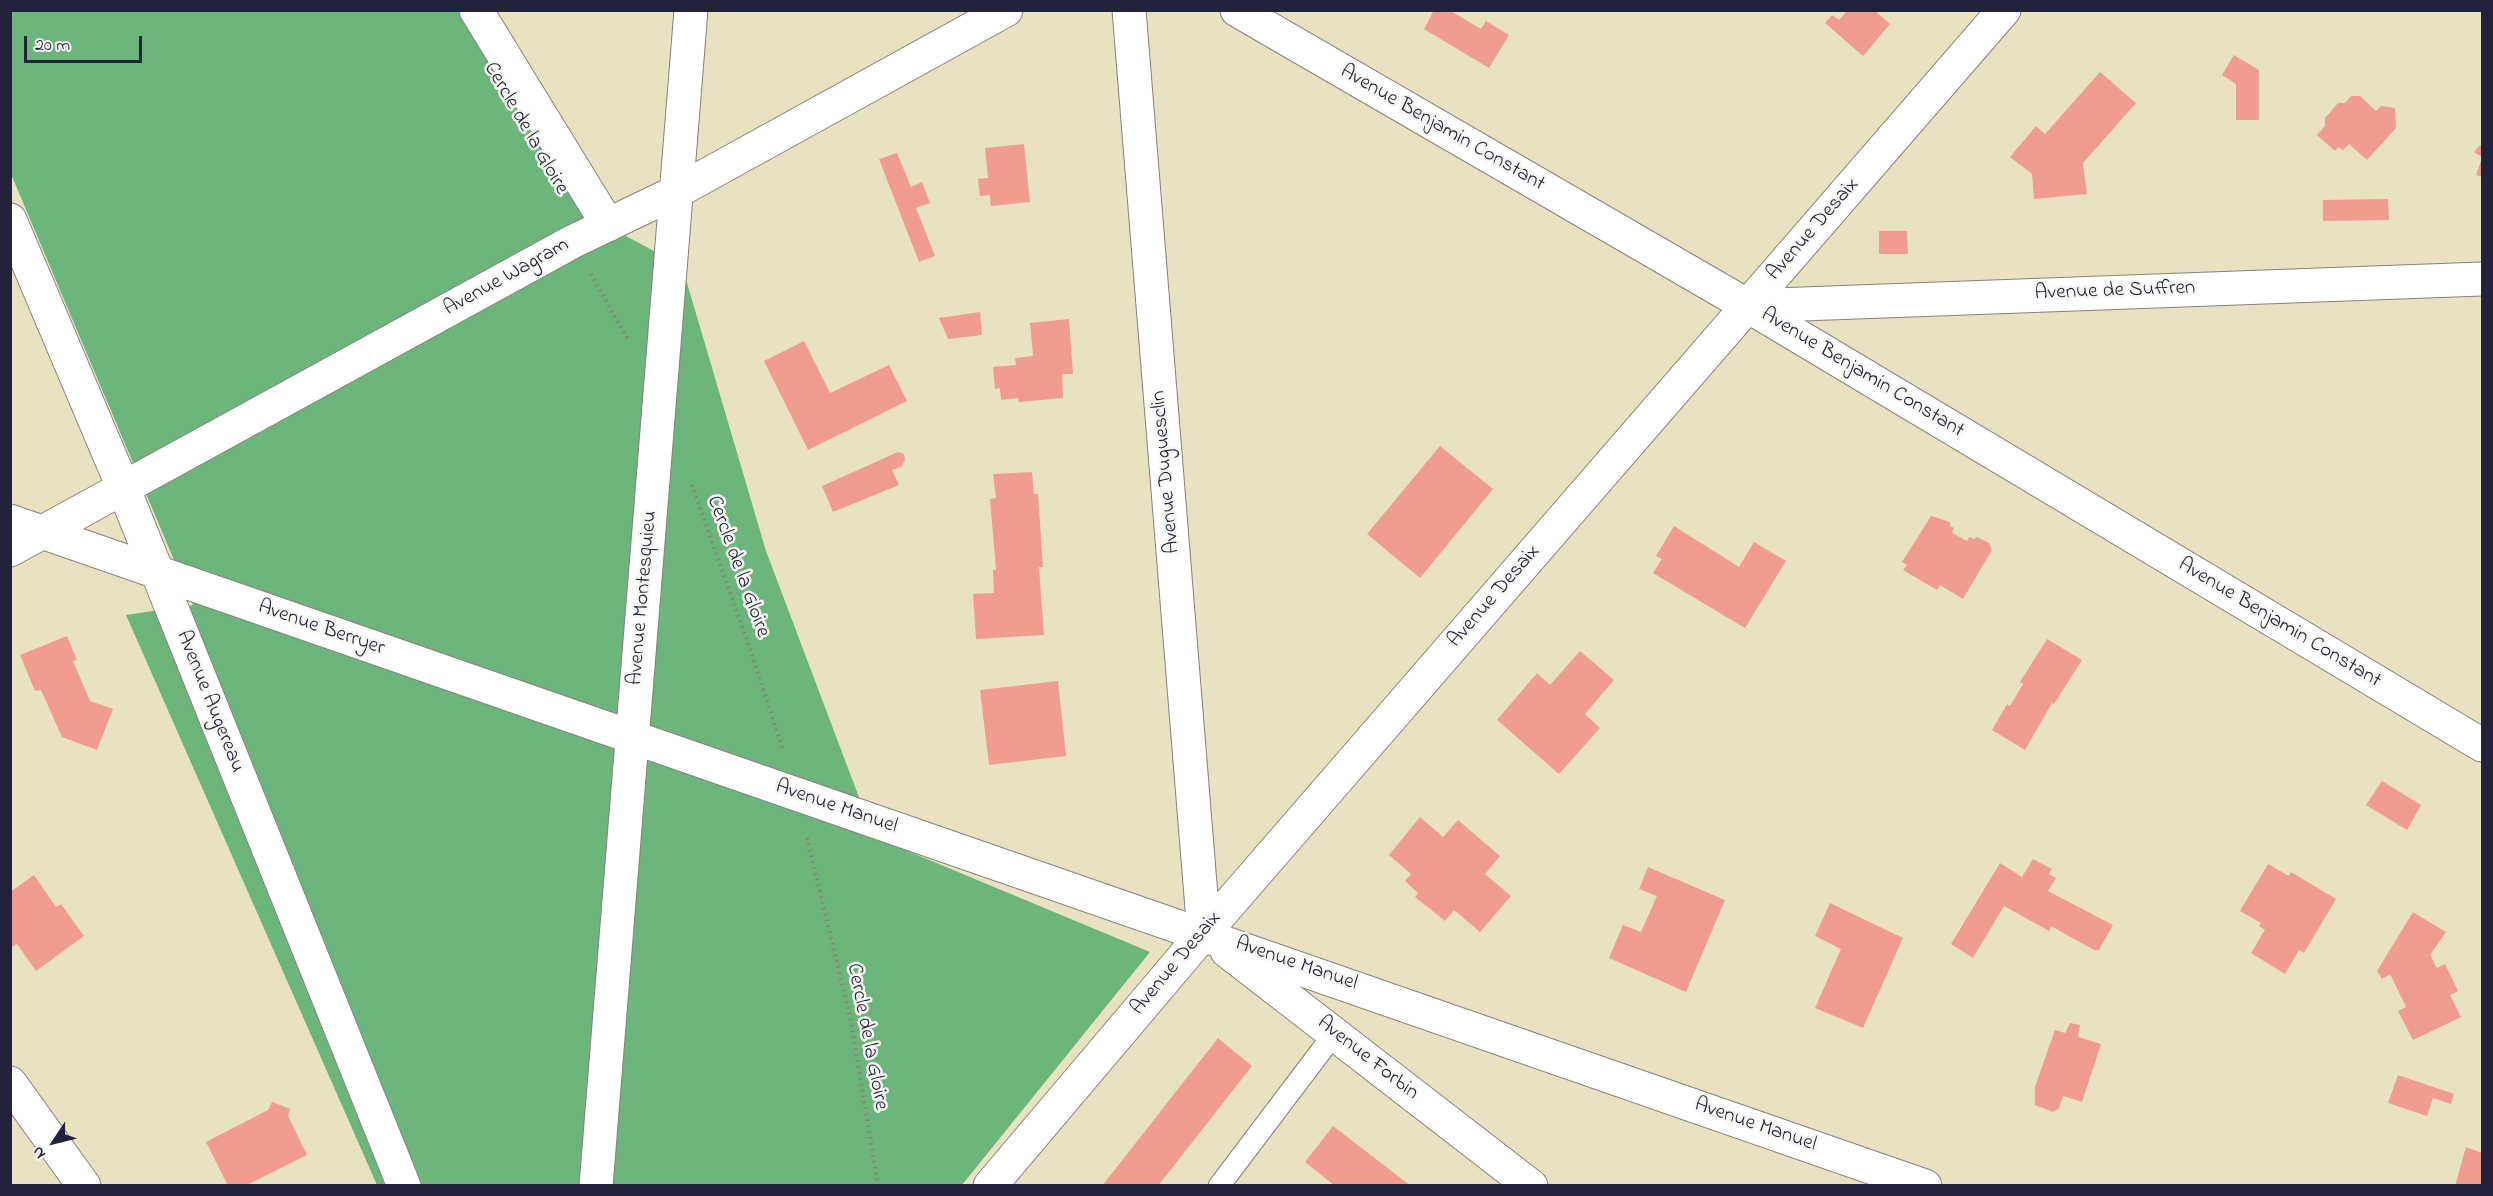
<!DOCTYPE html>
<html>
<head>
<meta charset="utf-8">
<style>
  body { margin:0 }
  #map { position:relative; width:2493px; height:1196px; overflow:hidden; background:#e9e2c1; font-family:"Indie Flower",sans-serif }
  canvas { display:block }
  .frame { position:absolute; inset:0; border:12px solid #22223b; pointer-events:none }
  .north { position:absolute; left:24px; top:1112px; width:60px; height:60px; -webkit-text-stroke:4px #f6f6f2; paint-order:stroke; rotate:235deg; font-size:16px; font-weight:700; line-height:24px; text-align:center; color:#22223b }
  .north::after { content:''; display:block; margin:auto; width:21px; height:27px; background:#22223b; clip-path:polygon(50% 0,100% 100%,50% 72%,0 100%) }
  .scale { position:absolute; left:24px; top:36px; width:118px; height:27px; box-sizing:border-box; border:3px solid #22223b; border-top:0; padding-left:8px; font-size:18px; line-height:21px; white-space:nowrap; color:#22223b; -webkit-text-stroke:4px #f6f6f2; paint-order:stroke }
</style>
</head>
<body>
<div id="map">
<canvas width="2493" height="1196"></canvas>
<div class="frame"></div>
<div class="north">N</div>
<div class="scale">20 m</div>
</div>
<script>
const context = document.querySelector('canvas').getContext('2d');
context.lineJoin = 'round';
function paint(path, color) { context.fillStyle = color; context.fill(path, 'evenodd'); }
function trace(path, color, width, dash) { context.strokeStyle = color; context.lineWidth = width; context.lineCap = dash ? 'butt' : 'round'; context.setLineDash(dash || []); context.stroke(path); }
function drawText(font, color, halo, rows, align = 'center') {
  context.font = font + ' "Indie Flower",sans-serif'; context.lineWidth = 5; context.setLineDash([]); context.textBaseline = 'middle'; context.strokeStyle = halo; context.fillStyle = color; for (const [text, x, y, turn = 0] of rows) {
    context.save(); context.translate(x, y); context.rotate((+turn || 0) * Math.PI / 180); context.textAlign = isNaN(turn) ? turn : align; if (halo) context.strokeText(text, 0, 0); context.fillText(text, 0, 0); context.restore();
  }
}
const forest = new Path2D(`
  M 10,11 L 459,11 L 581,212 L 682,266 L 766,551 L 874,837 L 1150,952 L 962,1185 L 377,1185 L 126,615 L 193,605 L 11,174 Z`);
const building = new Path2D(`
  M 1434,10 L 1449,10 L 1481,29 L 1486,21 L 1509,35 L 1489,68 L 1424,29 Z
  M 1848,10 L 1874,10 L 1890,24 L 1863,56 L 1825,23 L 1832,15 L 1839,20 Z
  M 2234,55 L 2259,70 L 2259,120 L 2236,120 L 2236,84 L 2222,75 Z
  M 2100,72 L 2136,103 L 2083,163 L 2087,194 L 2034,199 L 2032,174 L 2010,157 L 2036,126 L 2045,134 Z
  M 2351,96 L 2360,96 L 2376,111 L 2381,106 L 2395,108 L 2396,128 L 2367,160 L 2349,144 L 2343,150 L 2338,147 L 2335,151 L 2317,135 L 2325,126 L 2325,118 L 2338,103 L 2345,103 Z
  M 1024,144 L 1030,202 L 991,206 L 990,195 L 980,196 L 978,179 L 988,178 L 985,148 Z
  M 2480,145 L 2482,146 L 2482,157 L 2474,152 Z
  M 897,153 L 911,187 L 922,182 L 930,203 L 916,208 L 935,256 L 919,262 L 879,159 Z
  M 2482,158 L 2482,177 L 2476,175 Z
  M 2388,199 L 2389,220 L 2323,221 L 2323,200 Z
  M 1879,231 L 1907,231 L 1908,254 L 1879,254 Z
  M 980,312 L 982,335 L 948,339 L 939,318 Z
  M 1069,319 L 1073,374 L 1062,374 L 1063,398 L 1019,402 L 1018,398 L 1001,400 L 1000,388 L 995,389 L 993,367 L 1016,365 L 1015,358 L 1033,356 L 1030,323 Z
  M 804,341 L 830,393 L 889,365 L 907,401 L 808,450 L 764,361 Z
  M 1440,446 L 1493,489 L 1420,578 L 1367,534 Z
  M 898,452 L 904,454 L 905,460 L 901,467 L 892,470 L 899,485 L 833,512 L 822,486 Z
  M 1032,472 L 1034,494 L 1038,494 L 1043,567 L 1039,567 L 1044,635 L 976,639 L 973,594 L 994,593 L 993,570 L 996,570 L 990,499 L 996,498 L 993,474 Z
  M 1931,516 L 1950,522 L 1950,526 L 1954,528 L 1952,533 L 1967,541 L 1969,537 L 1974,539 L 1977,537 L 1989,543 L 1992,550 L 1963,599 L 1940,585 L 1937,590 L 1903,570 L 1907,565 L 1902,562 Z
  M 1674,526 L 1739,567 L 1754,542 L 1786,561 L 1745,628 L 1653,573 L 1662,559 L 1656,556 Z
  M 67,636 L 77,660 L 73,661 L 90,701 L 113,709 L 97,750 L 62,737 L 41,690 L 35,691 L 20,655 Z
  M 2047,639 L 2082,660 L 2054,704 L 2052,703 L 2025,750 L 1992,730 L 2007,704 L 2010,706 L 2023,684 L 2020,682 Z
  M 1580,651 L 1614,680 L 1585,714 L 1600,728 L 1559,774 L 1497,720 L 1537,673 L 1550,685 Z
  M 1058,681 L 1066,756 L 989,765 L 980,690 Z
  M 2382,781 L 2421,805 L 2407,830 L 2366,805 Z
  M 1420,817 L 1443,837 L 1458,820 L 1500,856 L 1485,874 L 1511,896 L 1480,932 L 1454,910 L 1445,921 L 1415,897 L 1418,893 L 1405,881 L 1411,874 L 1389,855 Z
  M 2033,859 L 2052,869 L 2049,874 L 2056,878 L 2048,891 L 2113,925 L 2099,950 L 2094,950 L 2051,926 L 2049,931 L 2004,906 L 1973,958 L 1951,944 L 2000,863 L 2022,877 Z
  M 2268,864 L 2289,876 L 2291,872 L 2336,899 L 2304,953 L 2299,950 L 2285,974 L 2251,953 L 2265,930 L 2259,926 L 2261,923 L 2240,911 Z
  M 1648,867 L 1725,900 L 1686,992 L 1609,958 L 1623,925 L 1641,932 L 1657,896 L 1639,889 Z
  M 34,875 L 56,907 L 61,904 L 84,936 L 36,971 L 17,944 L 10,948 L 10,892 Z
  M 1830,903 L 1903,938 L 1863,1028 L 1815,1008 L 1841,949 L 1815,936 Z
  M 2413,912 L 2446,932 L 2430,955 L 2437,968 L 2445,964 L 2458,991 L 2450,995 L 2461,1017 L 2413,1040 L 2398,1011 L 2406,1007 L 2390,974 L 2382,979 L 2377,971 Z
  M 2070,1023 L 2080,1025 L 2078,1037 L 2101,1044 L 2082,1102 L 2063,1096 L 2059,1108 L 2053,1112 L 2035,1105 L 2035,1087 L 2055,1030 L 2065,1033 Z
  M 1218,1038 L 1252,1066 L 1158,1186 L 1102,1186 Z
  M 2398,1075 L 2454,1094 L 2451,1104 L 2433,1098 L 2427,1116 L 2388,1103 Z
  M 272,1102 L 290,1109 L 288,1116 L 307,1155 L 245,1186 L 228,1186 L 206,1142 L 268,1110 Z
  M 1333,1126 L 1411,1186 L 1335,1186 L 1305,1162 Z
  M 2466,1147 L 2482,1153 L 2482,1186 L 2455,1186 Z`);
const path = new Path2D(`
  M 591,274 L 627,338
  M 692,485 L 751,652 L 783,750
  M 807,838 L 851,1021 L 878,1186`);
const service = new Path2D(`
  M 1219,1186 L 1334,1034`);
const minor = new Path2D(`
  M 476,10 L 608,225
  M 1129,10 L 1204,933
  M 1237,10 L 1748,306 L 2482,745
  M 10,220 L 123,487 L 404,1186
  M 1748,306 L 2482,279
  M 10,521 L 1925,1186
  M 10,550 L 572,242 L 676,192 L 1006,10
  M 1227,951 L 1531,1186
  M 10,1083 L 84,1186
  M 596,1186 L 691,10
  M 990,1186 L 1204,933 L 2004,10`);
const streetNames = [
  ["Cercle de la Gloire",525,129,60],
  ["Avenue Benjamin Constant",1442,129,30],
  ["Avenue Desaix",1814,230,-49],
  ["Avenue Wagram",507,278,-29],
  ["Avenue de Suffren",2115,292,-2],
  ["Avenue Benjamin Constant",1862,374,31],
  ["Avenue Duguesclin",1167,472,-95],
  ["Cercle de la Gloire",737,567,70],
  ["Avenue Desaix",1495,597,-49],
  ["Avenue Montesquieu",644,598,-85],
  ["Avenue Benjamin Constant",2279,624,31],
  ["Avenue Berryer",321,629,19],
  ["Avenue Augereau",209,702,68],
  ["Avenue Manuel",836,808,19],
  ["Avenue Desaix",1177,964,-50],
  ["Avenue Manuel",1296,965,19],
  ["Cercle de la Gloire",866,1037,79],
  ["Avenue Forbin",1367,1059,38],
  ["Avenue Manuel",1755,1126,19]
];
paint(forest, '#6cb57b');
paint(building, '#f09d8f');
trace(service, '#86827e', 23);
trace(minor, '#86827e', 35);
trace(path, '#86827e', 4, [1.5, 4.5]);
trace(service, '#fff', 21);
trace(minor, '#fff', 33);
drawText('21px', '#22223b', '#f6f6f2', streetNames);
</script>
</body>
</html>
